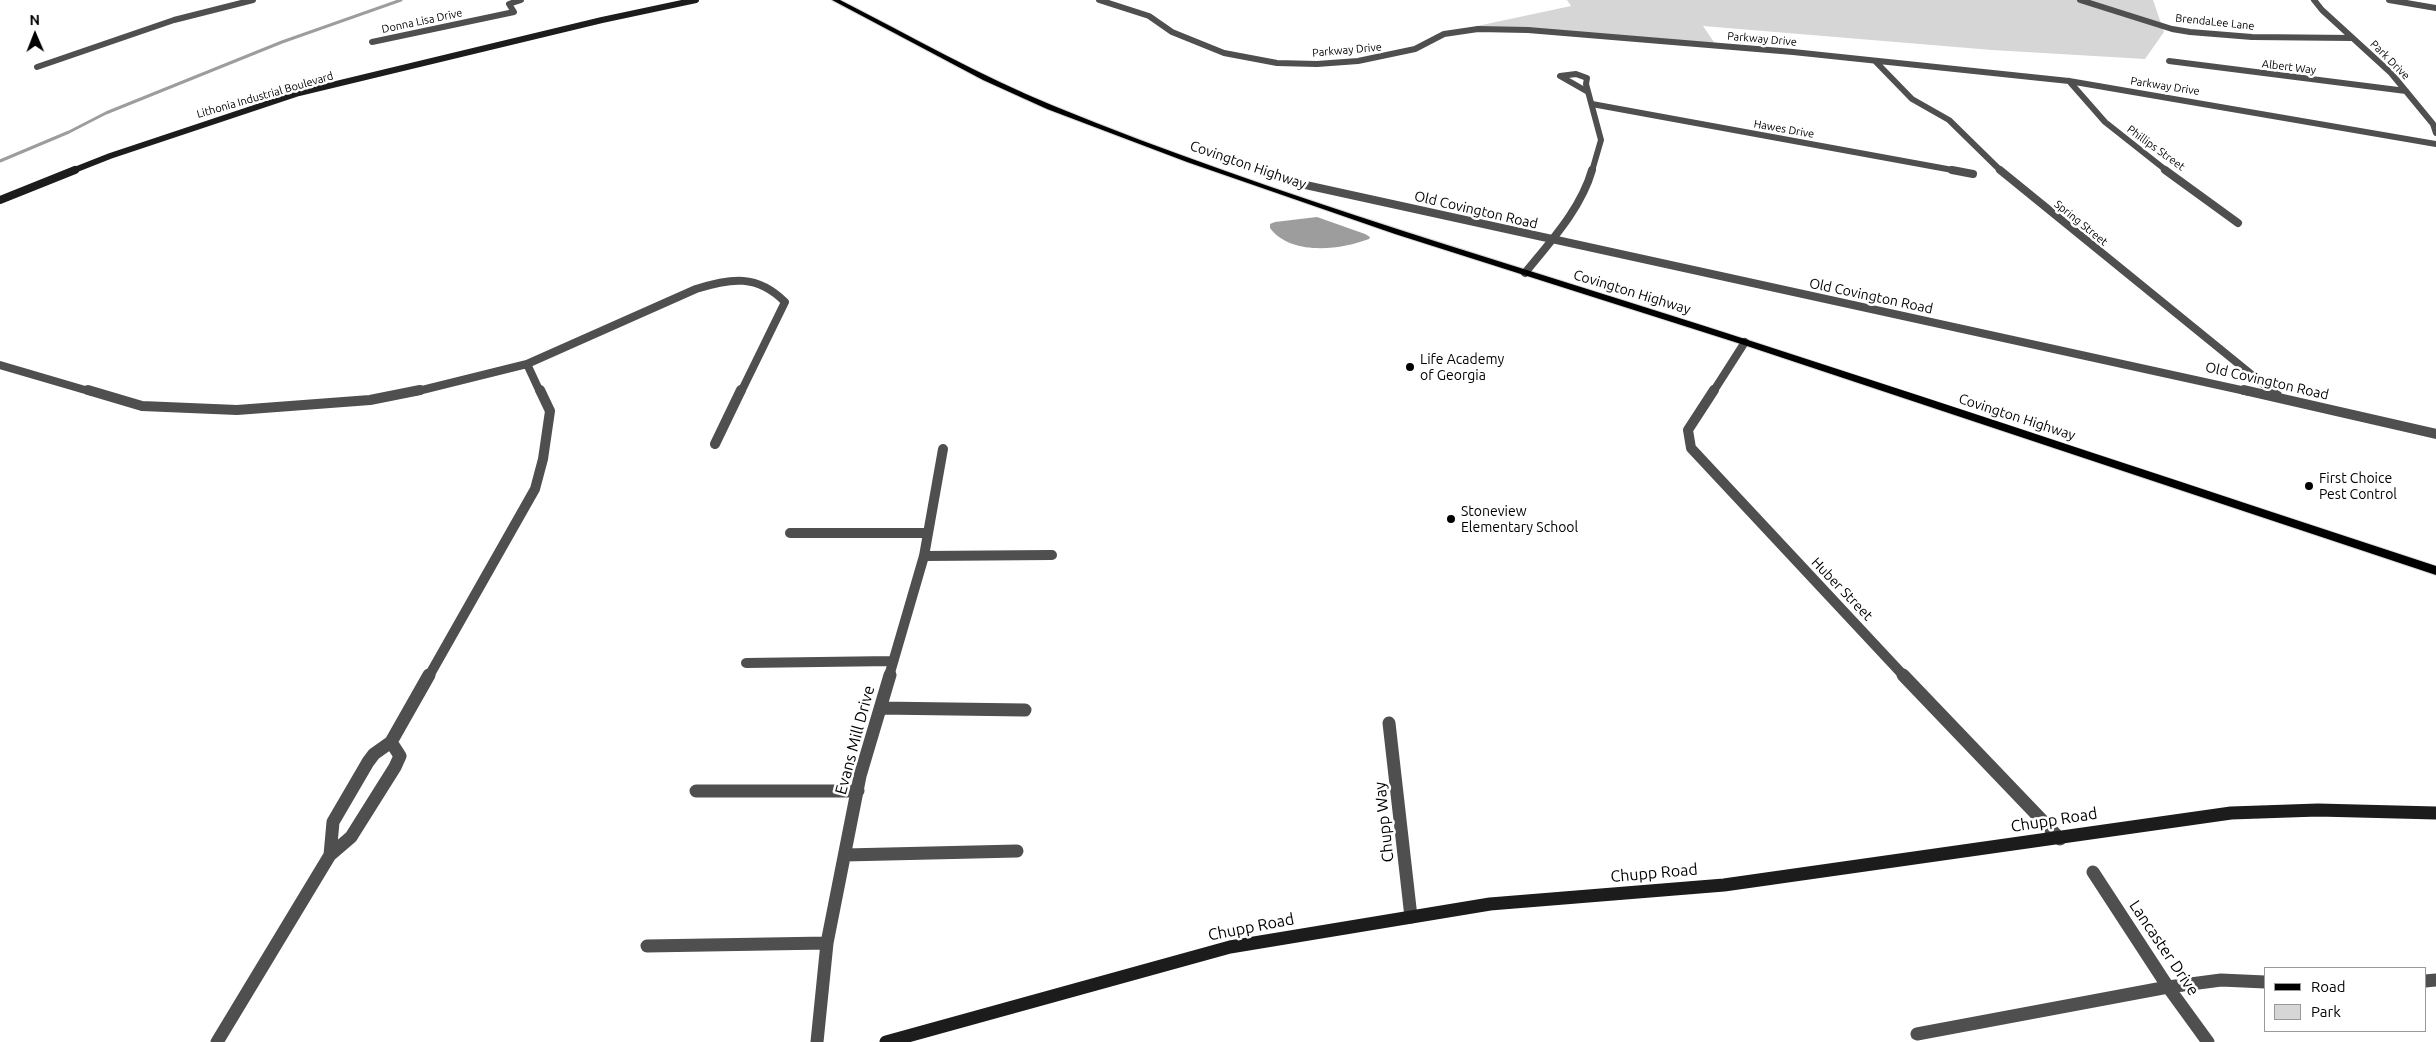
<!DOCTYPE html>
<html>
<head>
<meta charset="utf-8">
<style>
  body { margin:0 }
  #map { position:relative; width:2436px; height:1042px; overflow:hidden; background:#fff; font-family:Ubuntu,sans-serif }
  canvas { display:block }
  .legend { position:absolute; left:2264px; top:967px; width:162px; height:65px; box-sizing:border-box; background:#fff; border:1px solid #999; margin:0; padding:6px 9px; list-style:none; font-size:15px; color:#000 }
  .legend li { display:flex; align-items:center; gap:10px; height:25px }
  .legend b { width:25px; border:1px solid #999 }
  .north { position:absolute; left:10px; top:10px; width:50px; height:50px; -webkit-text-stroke:4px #fff; paint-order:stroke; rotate:359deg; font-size:14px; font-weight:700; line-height:20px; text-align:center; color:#000 }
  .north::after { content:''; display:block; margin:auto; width:18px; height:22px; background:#000; clip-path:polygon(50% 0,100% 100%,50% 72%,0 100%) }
</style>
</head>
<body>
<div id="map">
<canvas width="2436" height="1042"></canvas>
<ul class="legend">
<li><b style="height:6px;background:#000"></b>Road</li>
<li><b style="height:14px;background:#d6d6d6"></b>Park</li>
</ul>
<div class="north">N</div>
</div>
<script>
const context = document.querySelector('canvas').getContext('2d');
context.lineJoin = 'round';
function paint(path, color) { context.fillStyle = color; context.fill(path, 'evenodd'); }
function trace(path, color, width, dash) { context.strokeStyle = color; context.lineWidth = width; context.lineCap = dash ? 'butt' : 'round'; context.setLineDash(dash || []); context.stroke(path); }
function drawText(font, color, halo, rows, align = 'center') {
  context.font = font + ' Ubuntu,sans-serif'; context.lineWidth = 5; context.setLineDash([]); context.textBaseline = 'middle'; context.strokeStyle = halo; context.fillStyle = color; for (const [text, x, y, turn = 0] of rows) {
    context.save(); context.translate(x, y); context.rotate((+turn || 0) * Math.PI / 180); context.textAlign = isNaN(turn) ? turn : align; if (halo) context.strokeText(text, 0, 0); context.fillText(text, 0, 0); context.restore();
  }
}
const green = new Path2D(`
  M 1567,0 L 2153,0 L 2164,32 L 2145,59 L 1992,50 L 1703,26 L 1716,45 L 1671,40 L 1463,29 L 1571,6 Z`);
const water = new Path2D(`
  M 1317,217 L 1365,234 L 1370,237 L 1369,239 C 1340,250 1291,256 1270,228 L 1270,224 L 1275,222 Z`);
const stream = new Path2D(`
  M 0,161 L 69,132 L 106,113 L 282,42 L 401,0`);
const streetFar3 = new Path2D(`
  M 1099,0 L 1149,16 L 1172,32 L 1224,53 L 1277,63 L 1317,64 L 1358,61 L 1415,49 L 1444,34 L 1478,29 L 1528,30 L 1793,52 L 2069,81 L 2436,144
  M 2080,0 L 2172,29 L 2190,32 L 2252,37 L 2352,38
  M 2314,0 L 2322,10 L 2391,73 L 2433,124 L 2436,133
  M 2389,0 L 2436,8
  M 372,42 L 514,12 L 509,4 L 521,0
  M 1875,61 L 1912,99 L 1949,120 L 2001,171
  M 2169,61 L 2406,91
  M 37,67 L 174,20 L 253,0
  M 2069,81 L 2105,122 L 2167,171
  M 1588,92 L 1560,76 L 1576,74 L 1587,78 L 1586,84 L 1601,140 L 1592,171
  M 1592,104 L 1958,171`);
const streetFar2 = new Path2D(`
  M 1952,170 L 1973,174
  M 2000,170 L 2273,392
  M 2165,170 L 2238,223
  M 1301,184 L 2250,392
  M 1525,273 C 1550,242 1581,209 1592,170
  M 0,365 L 92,392
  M 414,392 L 527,364
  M 540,392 L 527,364 L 696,289 C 731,278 757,274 785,302 L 741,392
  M 1713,392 L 1745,342`);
const streetFar1 = new Path2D(`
  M 88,390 L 142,406 L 237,410 L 370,400 L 420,390
  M 1714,390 L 1688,430 L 1691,448 L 1904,676
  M 2244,390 L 2436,434
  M 2271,390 L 2277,395
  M 715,444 L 741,390
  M 790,533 L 928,533
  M 924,556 L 1052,555
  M 746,663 L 893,661
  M 429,676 L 535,489 L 543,459 L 550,411 L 540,390
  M 889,676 L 924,556 L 943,449`);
const street = new Path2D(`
  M 1903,675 L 2060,839
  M 880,708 L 1025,710
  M 1389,723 L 1411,917
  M 696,791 L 858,791
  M 330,855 L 333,822 L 368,762 L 374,754 L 391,742 L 429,675
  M 845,855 L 1017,851
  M 2093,872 L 2168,987 L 2208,1042
  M 647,946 L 827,943
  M 2425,981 L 2436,980
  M 1917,1034 L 2168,987 L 2221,980 L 2265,982
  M 217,1042 L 330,855 L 351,837 L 395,767 L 400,756 L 391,742
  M 817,1042 L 827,943 L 860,776 L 890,675`);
const secondaryFar2 = new Path2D(`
  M 72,171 L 110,156 L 299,93 L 602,20 L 696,0`);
const secondaryFar1 = new Path2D(`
  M 0,200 L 75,170`);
const secondary = new Path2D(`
  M 886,1042 L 1230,947 L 1490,904 L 1724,885 L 2231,813 L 2318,810 L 2436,813`);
const primary = new Path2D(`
  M 832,0 L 840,0 C 911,36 980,76 1054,106 C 1279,198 1517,265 1748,340 C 1978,414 2207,491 2436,566 L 2436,575 L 1741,344 L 1395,234 L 1187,162 L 1047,109 L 983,80 Z`);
const markers = [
  [1410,367,5,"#000"],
  [2309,486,5,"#000"],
  [1451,519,5,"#000"]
];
const farStreetnames = [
  ["Donna Lisa Drive",422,21,-12],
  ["BrendaLee Lane",2215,22,6],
  ["Parkway Drive",1762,39,5],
  ["Parkway Drive",1347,50,-5],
  ["Park Drive",2390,60,45],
  ["Albert Way",2289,67,7],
  ["Parkway Drive",2165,86,9],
  ["Lithonia Industrial Boulevard",265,95,-16],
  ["Hawes Drive",1784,129,10],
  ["Phillips Street",2156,148,36],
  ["Spring Street",2081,223,39]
];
const streetNames = [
  ["Covington Highway",1248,165,19],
  ["Old Covington Road",1476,210,13],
  ["Covington Highway",1632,292,17],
  ["Old Covington Road",1871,296,12],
  ["Old Covington Road",2267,381,13],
  ["Covington Highway",2017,417,18],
  ["Huber Street",1842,589,46]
];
const poiNames = [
  ["Life Academy",1420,359],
  ["of Georgia",1420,375],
  ["First Choice",2319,478],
  ["Pest Control",2319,494],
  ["Stoneview",1461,511],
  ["Elementary School",1461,527]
];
const nearStreetnames = [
  ["Evans Mill Drive",855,740,-75],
  ["Chupp Road",2054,820,-9],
  ["Chupp Way",1384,822,-96],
  ["Chupp Road",1654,873,-5],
  ["Chupp Road",1251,927,-11],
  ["Lancaster Drive",2164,948,56]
];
paint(green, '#d6d6d6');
paint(water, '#9d9d9d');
trace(stream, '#9d9d9d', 3);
trace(primary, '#dbdbdb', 2);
trace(streetFar3, '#4f4f4f', 6);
trace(streetFar2, '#4f4f4f', 8);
trace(streetFar1, '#4f4f4f', 10);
trace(street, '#4f4f4f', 13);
trace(secondaryFar2, '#1c1c1c', 6);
trace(secondaryFar1, '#1c1c1c', 8);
trace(secondary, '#1c1c1c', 13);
paint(primary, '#000');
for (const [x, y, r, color] of markers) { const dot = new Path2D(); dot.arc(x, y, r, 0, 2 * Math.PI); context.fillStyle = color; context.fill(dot); trace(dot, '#fff', 2); }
drawText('11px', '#000', '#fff', farStreetnames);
drawText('14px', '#000', '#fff', streetNames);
drawText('14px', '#000', '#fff', poiNames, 'left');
drawText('16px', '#000', '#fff', nearStreetnames);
</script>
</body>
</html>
